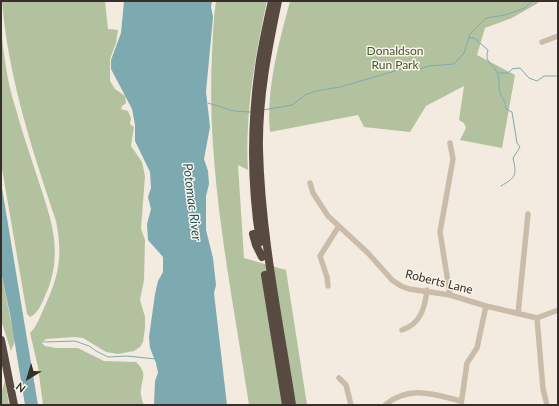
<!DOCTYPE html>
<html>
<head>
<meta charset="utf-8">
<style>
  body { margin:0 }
  #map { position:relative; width:559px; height:406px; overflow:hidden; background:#f3ebdf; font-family:Lato,sans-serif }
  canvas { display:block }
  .frame { position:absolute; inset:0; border:2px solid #392f2a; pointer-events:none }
  .north { position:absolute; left:8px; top:358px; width:40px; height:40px; -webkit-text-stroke:3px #faf4eb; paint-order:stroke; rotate:218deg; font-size:11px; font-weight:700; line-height:16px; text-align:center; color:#392f2a }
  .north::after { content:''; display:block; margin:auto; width:14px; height:18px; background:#392f2a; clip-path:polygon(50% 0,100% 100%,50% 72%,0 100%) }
</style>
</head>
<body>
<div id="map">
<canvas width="559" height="406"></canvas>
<div class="frame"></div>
<div class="north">N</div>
</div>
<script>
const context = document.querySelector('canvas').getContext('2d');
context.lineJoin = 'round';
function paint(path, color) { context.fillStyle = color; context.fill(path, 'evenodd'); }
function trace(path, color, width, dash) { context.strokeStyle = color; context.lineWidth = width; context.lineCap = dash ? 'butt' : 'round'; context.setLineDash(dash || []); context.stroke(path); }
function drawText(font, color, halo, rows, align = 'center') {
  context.font = font + ' Lato,sans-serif'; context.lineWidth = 3; context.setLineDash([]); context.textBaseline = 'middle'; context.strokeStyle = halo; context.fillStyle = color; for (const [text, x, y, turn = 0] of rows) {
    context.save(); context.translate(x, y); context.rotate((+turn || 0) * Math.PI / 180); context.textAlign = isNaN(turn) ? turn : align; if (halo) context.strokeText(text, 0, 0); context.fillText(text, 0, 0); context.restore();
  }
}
const green = new Path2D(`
  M 2,1 L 105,1 L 108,29 L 118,30 L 116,43 L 110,59 L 110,81 L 115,89 L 125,96 L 126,103 L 122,106 L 121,109 L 128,111 L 131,118 L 130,124 L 134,127 L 131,146 L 142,162 L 145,176 L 141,229 L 145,240 L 144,280 L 140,300 L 145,317 L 145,328 L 143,342 L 140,347 L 134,351 L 118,354 L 106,352 L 83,338 L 74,337 L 46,339 L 42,343 L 45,346 L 56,348 L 78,348 L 104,361 L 136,362 C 147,373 143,376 141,389 C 140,393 142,401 144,405 L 43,405 L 38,367 L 30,333 C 37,326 40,317 44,308 C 59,276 63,257 56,221 C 32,149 8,77 2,1 Z
  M 216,1 L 267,1 C 255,56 245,113 248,170 L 238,165 L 244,258 L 286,270 L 307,405 L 249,405 C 232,290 206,172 212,55 C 213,37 213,19 216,1 Z
  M 290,1 L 539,1 L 538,3 L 512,18 L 485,28 L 477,55 L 515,75 L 502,148 L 460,140 L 466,128 L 464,123 L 459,120 L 464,86 L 426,106 L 410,132 L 364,127 L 358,115 L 270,132 C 266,88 279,43 290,1 Z
  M 1,29 C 4,55 7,82 15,106 C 21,128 28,149 35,170 C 49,214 66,251 45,296 C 42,304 37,314 30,317 L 27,314 L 1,163 Z
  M 1,272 L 15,341 L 11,351 L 1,320 Z
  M 5,380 L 9,405 L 1,405 L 1,394 Z`);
const water = new Path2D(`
  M 124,1 L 212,1 L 211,7 L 213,17 L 206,92 L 210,127 L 204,159 L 208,171 L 209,184 L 206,196 L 206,230 L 213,258 L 216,285 L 214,293 L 227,405 L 154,405 L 155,381 L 158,373 L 156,363 L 150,348 L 149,337 L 155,294 L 158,281 L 163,272 L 163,257 L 148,240 L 147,224 L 151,209 L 148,197 L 151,188 L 150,172 L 135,141 L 135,125 L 132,109 L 111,69 L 111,60 L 121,33 Z
  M 1,182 L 38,405 L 25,405 L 10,314 L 1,272 Z`);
const stream = new Path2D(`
  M 469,38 L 474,38 L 488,50 C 484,62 492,63 497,72 C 500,78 498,86 500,92 C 502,99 505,99 506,109 L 512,112 L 517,143 L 520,147 L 513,158 C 517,176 516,177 501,186
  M 498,73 L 508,73 L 512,69 L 520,68 L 529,78 L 537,81 L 544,76 L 558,76
  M 208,103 L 234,111 L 250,112
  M 263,110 L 292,105 L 305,95 L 316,91 L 340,87 L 409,67 L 417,70 L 428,66 L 454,64 L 464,53 L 470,34 L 486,18 L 505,15 L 525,8 L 532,1
  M 44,342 L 75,341 L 89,346 L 96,351 L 108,357 L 127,356 L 156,359`);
const minor = new Path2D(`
  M 542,42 L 558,36
  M 310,183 L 313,193 L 328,216 L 368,253 L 392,280 L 401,286 L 409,289 L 450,295 L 486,306 L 537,318 L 558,310
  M 328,286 L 327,277 L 320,256 L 339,226
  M 450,295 L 440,232 L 453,159 L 450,143
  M 518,314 L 528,214
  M 537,318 L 543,389 L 547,405
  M 402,330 C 421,324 425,307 427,290
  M 339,378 L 346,385 L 351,405
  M 385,405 C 409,385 433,394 461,401
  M 461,405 L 467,363 L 477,348 L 486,306`);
const highway = new Path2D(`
  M 278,1 C 268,49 258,99 259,149 C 261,235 279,320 292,405
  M 253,234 L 256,245 L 262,257
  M 260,242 C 251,185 251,125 259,67 C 262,45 267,23 272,1
  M 265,275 L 286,405
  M 1,340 L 14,405`);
const parkNames = [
  ["Donaldson",395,51],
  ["Run Park",395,65]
];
const streetNames = [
  ["Roberts Lane",439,282,14]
];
const waterNames = [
  ["Potomac River",192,202,83]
];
paint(green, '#b3c29e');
paint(water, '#7daab0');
trace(stream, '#7daab0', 1);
trace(minor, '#cbbcaa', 5.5);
trace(highway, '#594a41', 8);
drawText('12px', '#45572d', '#faf4eb', parkNames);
drawText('12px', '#392f2a', '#faf4eb', streetNames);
drawText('italic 13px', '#1f525a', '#faf4eb', waterNames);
</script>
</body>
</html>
